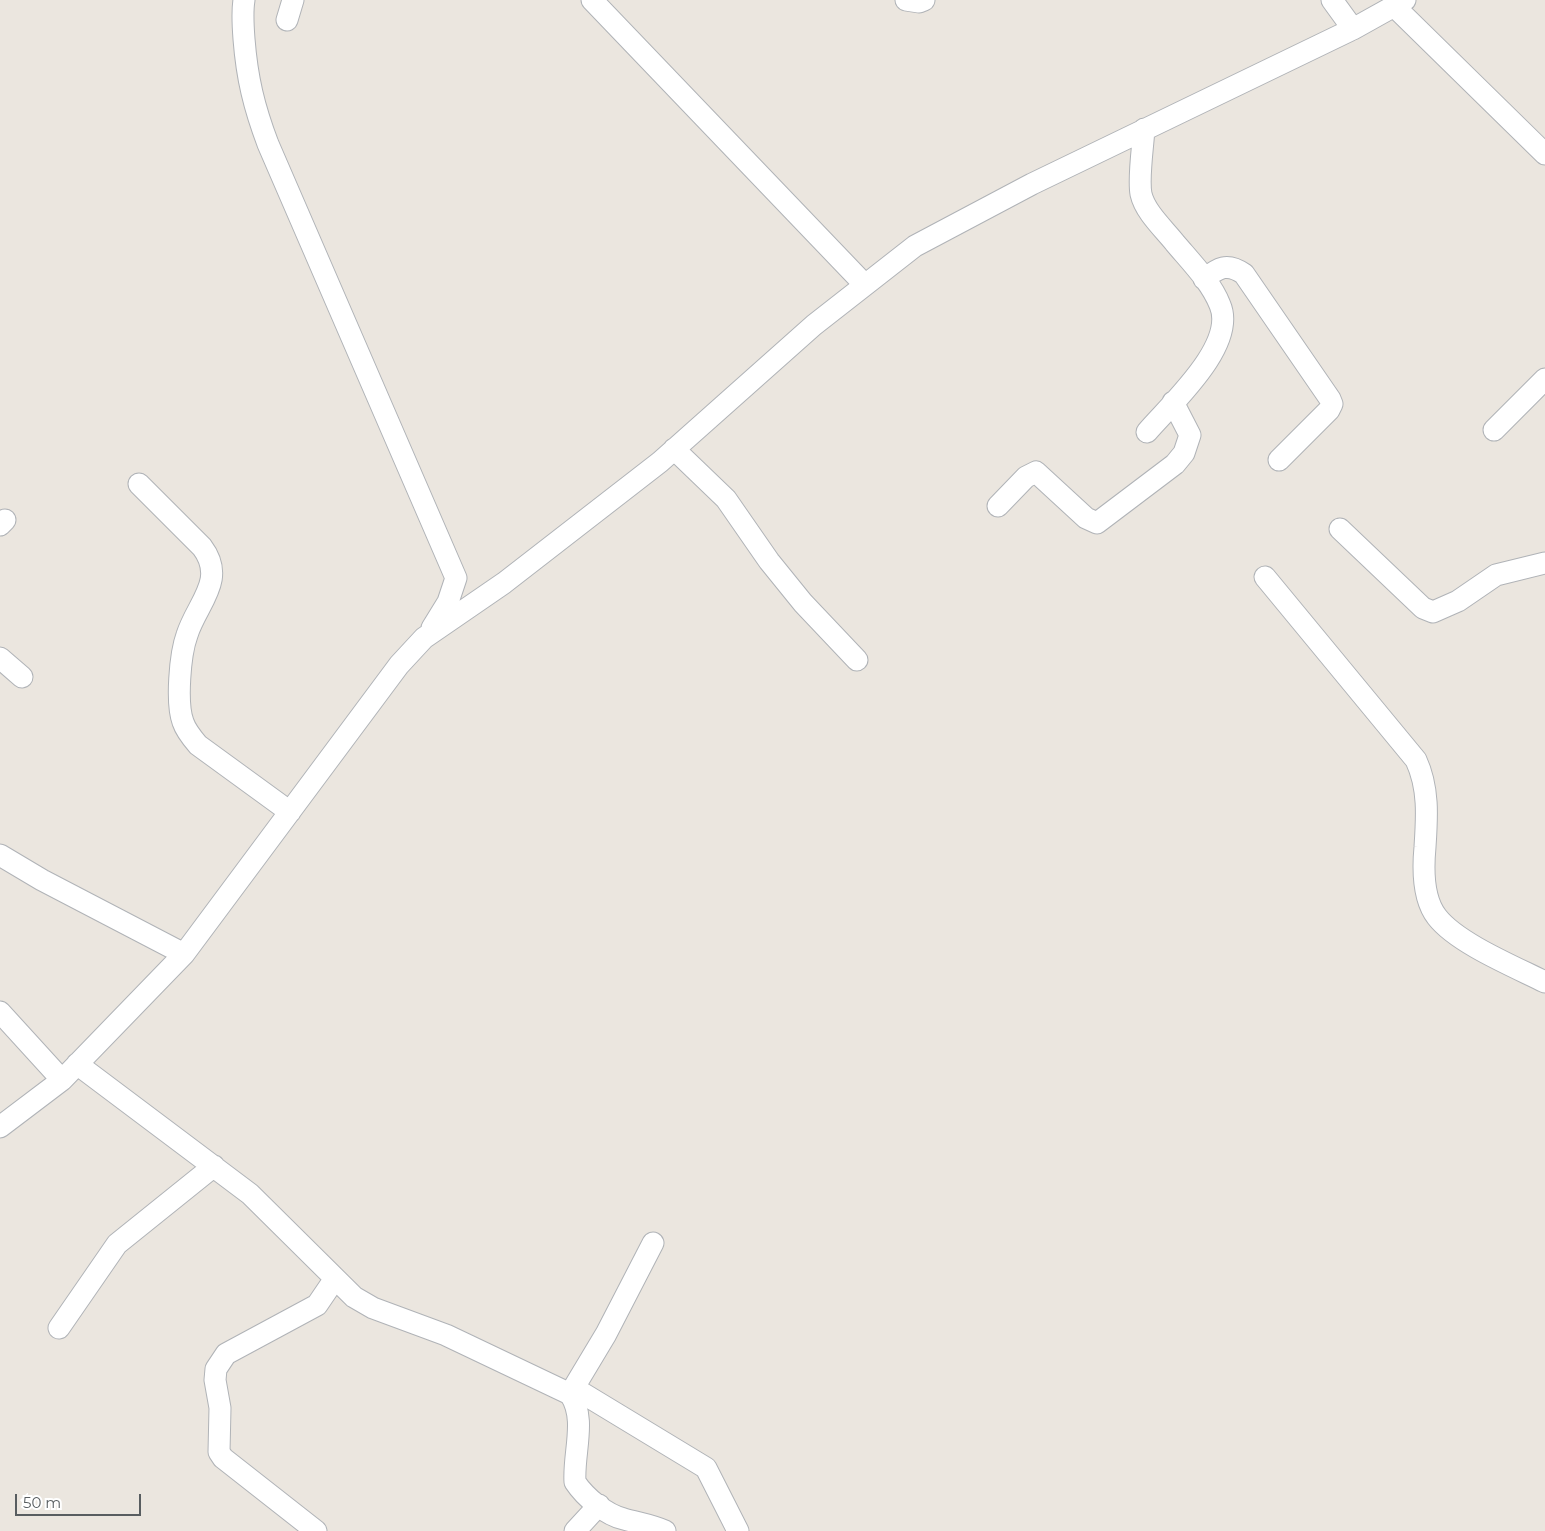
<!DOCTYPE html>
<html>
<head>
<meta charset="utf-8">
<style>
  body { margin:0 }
  #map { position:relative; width:1545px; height:1531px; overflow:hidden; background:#ebe6df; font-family:Montserrat,sans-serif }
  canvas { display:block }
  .scale { position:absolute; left:15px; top:1494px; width:126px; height:22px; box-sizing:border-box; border:2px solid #585d60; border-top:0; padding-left:6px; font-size:15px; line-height:18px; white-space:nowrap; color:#585d60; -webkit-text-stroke:4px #fff; paint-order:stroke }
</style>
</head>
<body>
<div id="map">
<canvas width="1545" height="1531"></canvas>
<div class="scale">50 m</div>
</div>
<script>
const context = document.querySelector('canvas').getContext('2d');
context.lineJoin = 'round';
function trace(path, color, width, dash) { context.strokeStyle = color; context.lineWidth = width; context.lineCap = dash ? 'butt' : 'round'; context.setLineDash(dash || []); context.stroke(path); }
const minor = new Path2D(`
  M 244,0 C 242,12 243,26 244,39 C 247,78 254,107 268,144 L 456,578 L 448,602 L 432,628
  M 592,0 L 865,285
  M 906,0 L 919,2 L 924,0
  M 1332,0 L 1353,29
  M 1394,6 L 1545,154
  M 287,20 L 293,0
  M 1144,129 C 1143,146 1138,178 1141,194 C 1145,212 1164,229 1175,243 C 1191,262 1211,282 1220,305 C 1237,345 1171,404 1147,432
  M 1204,279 C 1218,268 1227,262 1244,274 L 1330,399 L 1332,404 L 1329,410 L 1279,460
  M 1494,430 L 1545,379
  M 674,449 L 726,499 L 769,561 L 803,603 L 857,660
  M 139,484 L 202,547 C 227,580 197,603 187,635 C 180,654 176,703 183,722 C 186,731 192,738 198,745 L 290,812
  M 998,506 L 1026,477 L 1036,472 L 1086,518 L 1097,523 L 1175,464 L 1184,453 L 1190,435 L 1173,402
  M 0,525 L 5,520
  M 1340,529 L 1423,608 L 1433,612 L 1458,601 L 1496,575 L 1545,563
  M 1265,577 L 1416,760 C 1429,788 1427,817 1425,847 C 1423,868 1423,899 1437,917 C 1457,943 1515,967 1545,982
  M 0,658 L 22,677
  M 0,855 L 42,880 L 184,954
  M 0,1012 L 62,1080
  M 77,1064 L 250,1194 L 354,1297 L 373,1308 L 446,1335 L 570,1394 C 587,1419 573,1453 575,1482 C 585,1497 606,1515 624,1519 C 638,1523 652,1525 665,1531
  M 0,1127 L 62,1080 L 184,954 L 399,665 L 424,638 L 504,583 L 660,462 L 814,325 L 915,246 L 1032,184 L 1353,29 L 1405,0
  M 59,1328 L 117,1244 L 214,1166
  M 574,1388 L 706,1468 L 738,1531
  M 570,1394 L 606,1334 L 653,1243
  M 316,1531 L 223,1458 L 219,1452 L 220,1408 L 215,1380 L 216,1369 L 226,1354 L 317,1305 L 334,1280
  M 575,1531 L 599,1505`);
trace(minor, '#b0b3b7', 23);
trace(minor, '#fff', 21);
</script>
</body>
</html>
